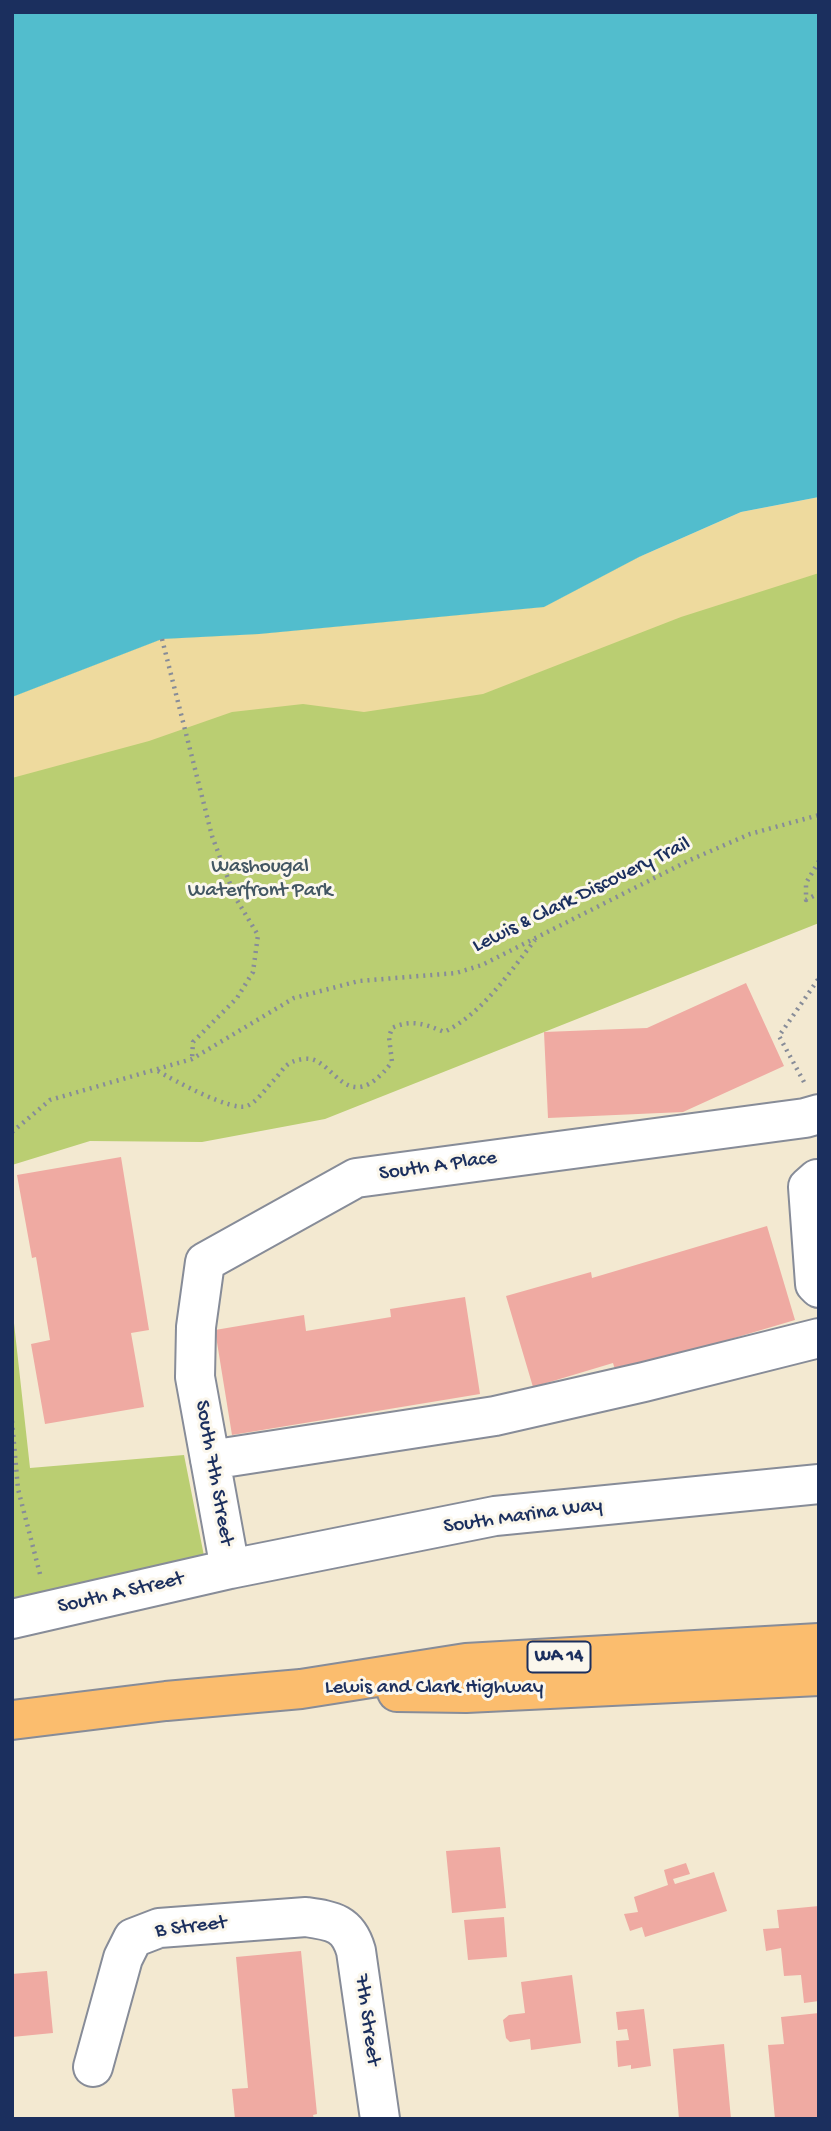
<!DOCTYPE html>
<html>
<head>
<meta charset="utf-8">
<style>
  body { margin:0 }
  #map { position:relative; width:831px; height:2131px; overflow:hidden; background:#f3e9d1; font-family:"Gochi Hand",sans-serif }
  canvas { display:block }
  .frame { position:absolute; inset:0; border:14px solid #1b2f5e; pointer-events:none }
</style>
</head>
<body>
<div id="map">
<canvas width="831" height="2131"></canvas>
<div class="frame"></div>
</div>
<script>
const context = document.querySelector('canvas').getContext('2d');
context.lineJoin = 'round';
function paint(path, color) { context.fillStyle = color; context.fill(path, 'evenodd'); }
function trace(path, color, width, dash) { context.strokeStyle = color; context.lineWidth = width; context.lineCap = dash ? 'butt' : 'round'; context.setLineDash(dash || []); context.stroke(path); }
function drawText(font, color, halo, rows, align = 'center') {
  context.font = font + ' "Gochi Hand",sans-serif'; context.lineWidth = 6; context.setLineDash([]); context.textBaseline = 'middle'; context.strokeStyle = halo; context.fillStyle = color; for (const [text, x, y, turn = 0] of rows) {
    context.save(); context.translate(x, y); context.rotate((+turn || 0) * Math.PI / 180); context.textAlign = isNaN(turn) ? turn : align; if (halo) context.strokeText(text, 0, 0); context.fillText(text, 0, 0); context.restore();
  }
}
const green = new Path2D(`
  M 819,497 L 819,923 L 325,1119 L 202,1142 L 90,1141 L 12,1165 L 12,697 L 162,639 L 259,634 L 544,607 L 639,557 Z
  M 12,1305 L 30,1468 L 184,1455 L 207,1571 L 12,1606 Z`);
const sand = new Path2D(`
  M 819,497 L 819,573 L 681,617 L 483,694 L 364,712 L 303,704 L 232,712 L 149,741 L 12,778 L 12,697 L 162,639 L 259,634 L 544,607 L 639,557 L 741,512 Z`);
const water = new Path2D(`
  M 12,12 L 819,12 L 819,497 L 741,512 L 639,557 L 544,607 L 259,634 L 162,639 L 12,697 Z`);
const building = new Path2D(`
  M 746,983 L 784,1066 L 683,1112 L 548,1118 L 544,1032 L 647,1028 Z
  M 121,1157 L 149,1330 L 131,1333 L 144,1407 L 45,1424 L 31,1344 L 50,1340 L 36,1257 L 32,1258 L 17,1175 Z
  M 767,1226 L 795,1320 L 616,1373 L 613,1363 L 533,1387 L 506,1296 L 591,1272 L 592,1278 Z
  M 465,1297 L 480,1394 L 232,1435 L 215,1330 L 304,1315 L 306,1331 L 391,1317 L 390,1309 Z
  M 500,1847 L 506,1908 L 452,1913 L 446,1851 Z
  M 686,1863 L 690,1874 L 673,1879 L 675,1884 L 714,1872 L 727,1911 L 645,1937 L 642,1927 L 630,1931 L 624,1914 L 638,1912 L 634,1897 L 668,1885 L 664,1870 Z
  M 819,1906 L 819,2001 L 804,2003 L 801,1975 L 784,1976 L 781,1948 L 766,1951 L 763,1929 L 779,1928 L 777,1910 Z
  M 504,1917 L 507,1957 L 468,1960 L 464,1920 Z
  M 301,1951 L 317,2114 L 313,2115 L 314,2119 L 235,2119 L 232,2089 L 248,2088 L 236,1957 Z
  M 47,1971 L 53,2033 L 12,2037 L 12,1974 Z
  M 572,1975 L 581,2043 L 531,2050 L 530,2039 L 510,2042 L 506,2038 L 503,2020 L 509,2015 L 525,2013 L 521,1982 Z
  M 644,2009 L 651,2066 L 631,2069 L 631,2065 L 618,2067 L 616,2041 L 629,2040 L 627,2029 L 618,2030 L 616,2012 Z
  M 819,2013 L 819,2118 L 775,2119 L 768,2045 L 784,2044 L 781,2017 Z
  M 724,2044 L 731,2119 L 679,2119 L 673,2049 Z`);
const path = new Path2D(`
  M 162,639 L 212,836 L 235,897 L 258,935 L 253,972 L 237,998 L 193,1042 L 192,1058
  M 819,861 L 806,883 L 806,900 L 819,893
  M 158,1071 C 173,1080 232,1112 247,1106 C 257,1102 266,1088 274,1080 C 285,1068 285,1062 303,1059 C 334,1053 345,1123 392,1062 L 389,1037 L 392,1028 C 411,1019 426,1024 444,1032 C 482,1014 509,973 535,940
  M 804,1082 L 779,1036 L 819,978
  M 12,1132 L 50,1100 L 192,1059 L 294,998 L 359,981 L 456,973 L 482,965 L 690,860 L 750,834 L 819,815
  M 12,1421 L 18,1489 L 41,1578`);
const minor = new Path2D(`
  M 817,1179 L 808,1187 L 815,1284 L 819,1288
  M 210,1460 L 495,1416 L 644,1382 L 819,1338
  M 230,1569 L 195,1377 L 196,1327 L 205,1262 L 356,1178 L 805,1118 L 819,1114
  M 12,1619 L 230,1569 L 495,1516 L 819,1484
  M 93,2067 L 123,1958 L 133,1938 L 159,1928 L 306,1917 C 333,1921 348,1923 356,1951 L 380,2119`);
const highway = new Path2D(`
  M 397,1692 L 466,1693 L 819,1676
  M 12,1720 L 166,1701 L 301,1689 L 466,1663 L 819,1643`);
const shields = [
  [559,1657,63]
];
const shieldNames = [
  ["WA 14",559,1657]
];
const parkNames = [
  ["Washougal",260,868],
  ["Waterfront Park",260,892]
];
const streetNames = [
  ["Lewis & Clark Discovery Trail",582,896,-26],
  ["South A Place",438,1167,-8],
  ["South 7th Street",213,1473,80],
  ["South Marina Way",523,1517,-8],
  ["South A Street",121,1594,-13],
  ["Lewis and Clark Highway",434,1689],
  ["B Street",191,1928,-7],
  ["7th Street",366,2020,82]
];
paint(green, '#bace72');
paint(sand, '#eeda9e');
paint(water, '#52bdcd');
paint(building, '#efaaa2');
trace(minor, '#878c98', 42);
trace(highway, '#878c98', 42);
trace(path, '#878c98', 4.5, [2, 5]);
trace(minor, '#fff', 38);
trace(highway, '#fbbd6e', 38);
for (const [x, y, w] of shields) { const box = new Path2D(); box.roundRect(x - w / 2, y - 15.5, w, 31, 5); context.fillStyle = '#fbf7ec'; context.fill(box); trace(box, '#1b2f5e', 2); }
drawText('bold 19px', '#1b2f5e', null, shieldNames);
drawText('21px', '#435763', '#fbf7ec', parkNames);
drawText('21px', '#1b2f5e', '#fbf7ec', streetNames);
</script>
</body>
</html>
